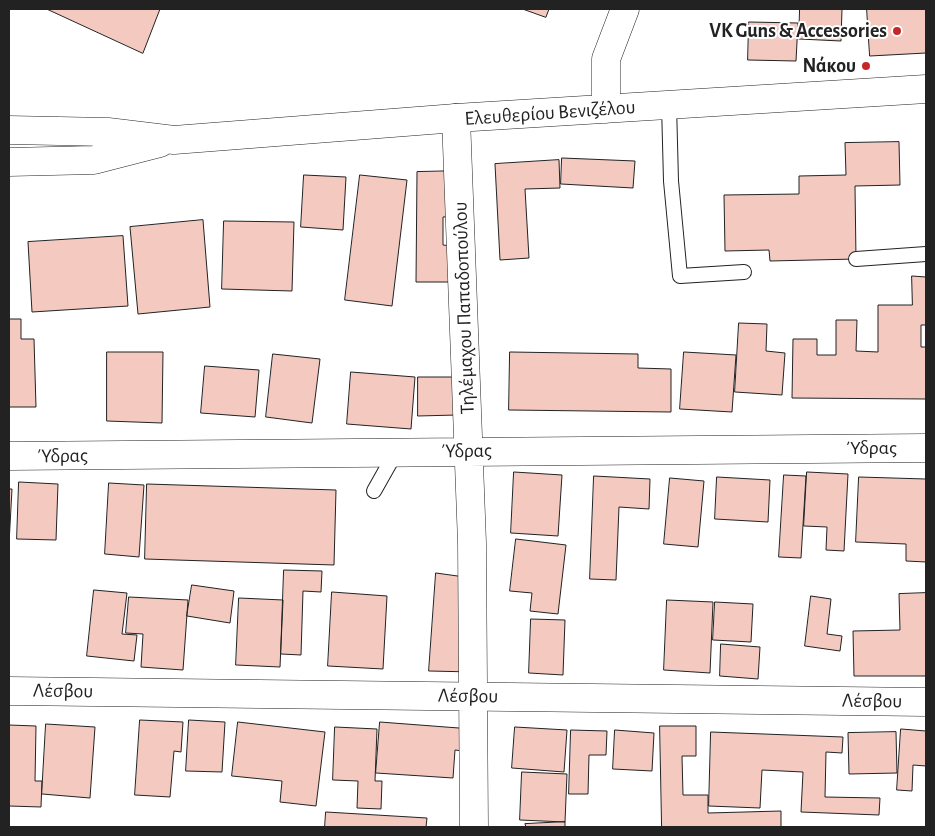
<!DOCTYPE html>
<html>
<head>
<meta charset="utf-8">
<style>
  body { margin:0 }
  #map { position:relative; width:935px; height:836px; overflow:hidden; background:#fff; font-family:"Alegreya Sans",sans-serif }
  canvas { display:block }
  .frame { position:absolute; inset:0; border:10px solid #222; pointer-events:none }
</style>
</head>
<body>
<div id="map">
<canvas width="935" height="836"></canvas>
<div class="frame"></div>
</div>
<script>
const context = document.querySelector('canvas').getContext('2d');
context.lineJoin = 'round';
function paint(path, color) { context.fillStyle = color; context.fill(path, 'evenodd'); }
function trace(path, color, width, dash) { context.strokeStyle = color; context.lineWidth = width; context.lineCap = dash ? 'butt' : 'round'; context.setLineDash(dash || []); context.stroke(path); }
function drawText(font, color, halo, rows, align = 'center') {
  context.font = font + ' "Alegreya Sans",sans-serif'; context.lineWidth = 4; context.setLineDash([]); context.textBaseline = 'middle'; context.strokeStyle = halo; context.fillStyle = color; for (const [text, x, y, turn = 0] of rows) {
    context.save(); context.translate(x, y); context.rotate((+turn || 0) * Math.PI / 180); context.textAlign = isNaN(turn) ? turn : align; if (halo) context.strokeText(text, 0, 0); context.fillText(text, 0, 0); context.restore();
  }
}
const building = new Path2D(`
  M 47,9 L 160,9 L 143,53 Z
  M 523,9 L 549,9 L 546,17 Z
  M 800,9 L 842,9 L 841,41 L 799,39 Z
  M 867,9 L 926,9 L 926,53 L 870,56 Z
  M 749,22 L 798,23 L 796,61 L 748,60 Z
  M 899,142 L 900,185 L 855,186 L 856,259 L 770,261 L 769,250 L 725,251 L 724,195 L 799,194 L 799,176 L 846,175 L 845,143 Z
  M 562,158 L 635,161 L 633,188 L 561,184 Z
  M 559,160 L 560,188 L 525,189 L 529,258 L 500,260 L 495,164 Z
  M 459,171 L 461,216 L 443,217 L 443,245 L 462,247 L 462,282 L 416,282 L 417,172 Z
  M 304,175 L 346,177 L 343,230 L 301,227 Z
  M 360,175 L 407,180 L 392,306 L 345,300 Z
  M 203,220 L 210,307 L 138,314 L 130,227 Z
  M 224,221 L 294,222 L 292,291 L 222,289 Z
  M 123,236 L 128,306 L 32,312 L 28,242 Z
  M 912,276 L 926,277 L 926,325 L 921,325 L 921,347 L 926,347 L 926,399 L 792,398 L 793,339 L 817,339 L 817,355 L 836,355 L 836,320 L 857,320 L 856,351 L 878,352 L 878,305 L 912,305 Z
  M 9,319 L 21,319 L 21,339 L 34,339 L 36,407 L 9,407 Z
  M 739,323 L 767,324 L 766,351 L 785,353 L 782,395 L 735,392 Z
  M 107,352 L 163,352 L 162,423 L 107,421 Z
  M 510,352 L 638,354 L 638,368 L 671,369 L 671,412 L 509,410 Z
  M 684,352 L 736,355 L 732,412 L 680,409 Z
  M 273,354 L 320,359 L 312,423 L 266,417 Z
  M 205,366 L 259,370 L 255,417 L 201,413 Z
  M 351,372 L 415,377 L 411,429 L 347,424 Z
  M 418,377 L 456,377 L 457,415 L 418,416 Z
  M 514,472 L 562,475 L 558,536 L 511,533 Z
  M 807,472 L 848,474 L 844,551 L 826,550 L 827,527 L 804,526 Z
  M 784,475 L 806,476 L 801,558 L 779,557 Z
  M 594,476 L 650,479 L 649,509 L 619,507 L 616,580 L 590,579 Z
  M 717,477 L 770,480 L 768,522 L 715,519 Z
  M 859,477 L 926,479 L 926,562 L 906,561 L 906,544 L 856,542 Z
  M 670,478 L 704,481 L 698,547 L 664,544 Z
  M 19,482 L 58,484 L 56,540 L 17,539 Z
  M 109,483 L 144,485 L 139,557 L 105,554 Z
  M 147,484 L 336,490 L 334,565 L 145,559 Z
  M 9,489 L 12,489 L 9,544 Z
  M 516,539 L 566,545 L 558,614 L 530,611 L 532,593 L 510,591 Z
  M 284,570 L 322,571 L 321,592 L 303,591 L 301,655 L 281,654 Z
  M 436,573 L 472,578 L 473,672 L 429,671 Z
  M 192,585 L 234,591 L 230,623 L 187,616 Z
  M 94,590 L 127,593 L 122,634 L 137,635 L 134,661 L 87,656 Z
  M 332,592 L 387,596 L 383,669 L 328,666 Z
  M 926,593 L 926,676 L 854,676 L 853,631 L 900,630 L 899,594 Z
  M 811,596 L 831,599 L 827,634 L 842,636 L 840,651 L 805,646 Z
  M 129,597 L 188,600 L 183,670 L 141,667 L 143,634 L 126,633 Z
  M 239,598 L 283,600 L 280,667 L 236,665 Z
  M 667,600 L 713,602 L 710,673 L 664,670 Z
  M 715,602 L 753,604 L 751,642 L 713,640 Z
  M 531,619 L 565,620 L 563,675 L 529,673 Z
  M 721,644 L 760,647 L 758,679 L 720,676 Z
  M 140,720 L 183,722 L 181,752 L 174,751 L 170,797 L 135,795 Z
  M 189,720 L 225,722 L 222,772 L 186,771 Z
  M 238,722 L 325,732 L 316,806 L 280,802 L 282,781 L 232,776 Z
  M 380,722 L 472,729 L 470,752 L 455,750 L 453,778 L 376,773 Z
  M 46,724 L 95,727 L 90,798 L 42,794 Z
  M 9,725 L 36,726 L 35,781 L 42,781 L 41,807 L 9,806 Z
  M 660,726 L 696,726 L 696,756 L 682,756 L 683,795 L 708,795 L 708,813 L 781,811 L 781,827 L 662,827 Z
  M 335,727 L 377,729 L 375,781 L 382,781 L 381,809 L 357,808 L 358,781 L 333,780 Z
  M 515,727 L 567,730 L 564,772 L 512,768 Z
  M 901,729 L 926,731 L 926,766 L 913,765 L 912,791 L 897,790 Z
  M 571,730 L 607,731 L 606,755 L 589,755 L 588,794 L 569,794 Z
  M 615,730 L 654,733 L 652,771 L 613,769 Z
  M 711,732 L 843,737 L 842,753 L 826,752 L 825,797 L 880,798 L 879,815 L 801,812 L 803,772 L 762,770 L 760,808 L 709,806 Z
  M 896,732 L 897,773 L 849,774 L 848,733 Z
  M 522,772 L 567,774 L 565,822 L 520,820 Z
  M 326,812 L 427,818 L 426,827 L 325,827 Z
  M 565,822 L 565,827 L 526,827 L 525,824 Z`);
const lane = new Path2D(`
  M 669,105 L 671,181 L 680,276 L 744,272
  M 856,259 L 926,254
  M 374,491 L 396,452`);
const street = new Path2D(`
  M 456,118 L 472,543 L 474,827
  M 9,456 L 926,448
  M 9,691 L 926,702`);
const secondary = new Path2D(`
  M 606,109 L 606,59 L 625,9
  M 9,130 L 108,132 L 174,140 L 456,118 L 926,89
  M 9,162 L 94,160 L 160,143`);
const markers = [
  [897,31,5,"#c62828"],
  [866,66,5,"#c62828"]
];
const poiNames = [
  ["VK Guns & Accessories",887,31],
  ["Νάκου",856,66]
];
const streetNames = [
  ["Ελευθερίου Βενιζέλου",550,113,-4],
  ["Τηλέμαχου Παπαδοπούλου",464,308,-92],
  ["Ύδρας",872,448],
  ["Ύδρας",467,451,-1],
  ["Ύδρας",63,456,-1],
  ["Λέσβου",63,691,1],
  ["Λέσβου",468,696,1],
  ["Λέσβου",872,701,1]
];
paint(building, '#f3c9c0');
trace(building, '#222', 1);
trace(lane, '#222', 16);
trace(street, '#222', 29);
trace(secondary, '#222', 29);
trace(lane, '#fff', 14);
trace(street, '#fff', 28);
trace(secondary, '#fff', 28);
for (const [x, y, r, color] of markers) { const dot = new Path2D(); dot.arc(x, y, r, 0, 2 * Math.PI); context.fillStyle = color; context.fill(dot); trace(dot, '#fff', 2); }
drawText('bold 20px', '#222', '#fff', poiNames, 'right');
drawText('20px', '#222', '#fff', streetNames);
</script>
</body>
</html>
